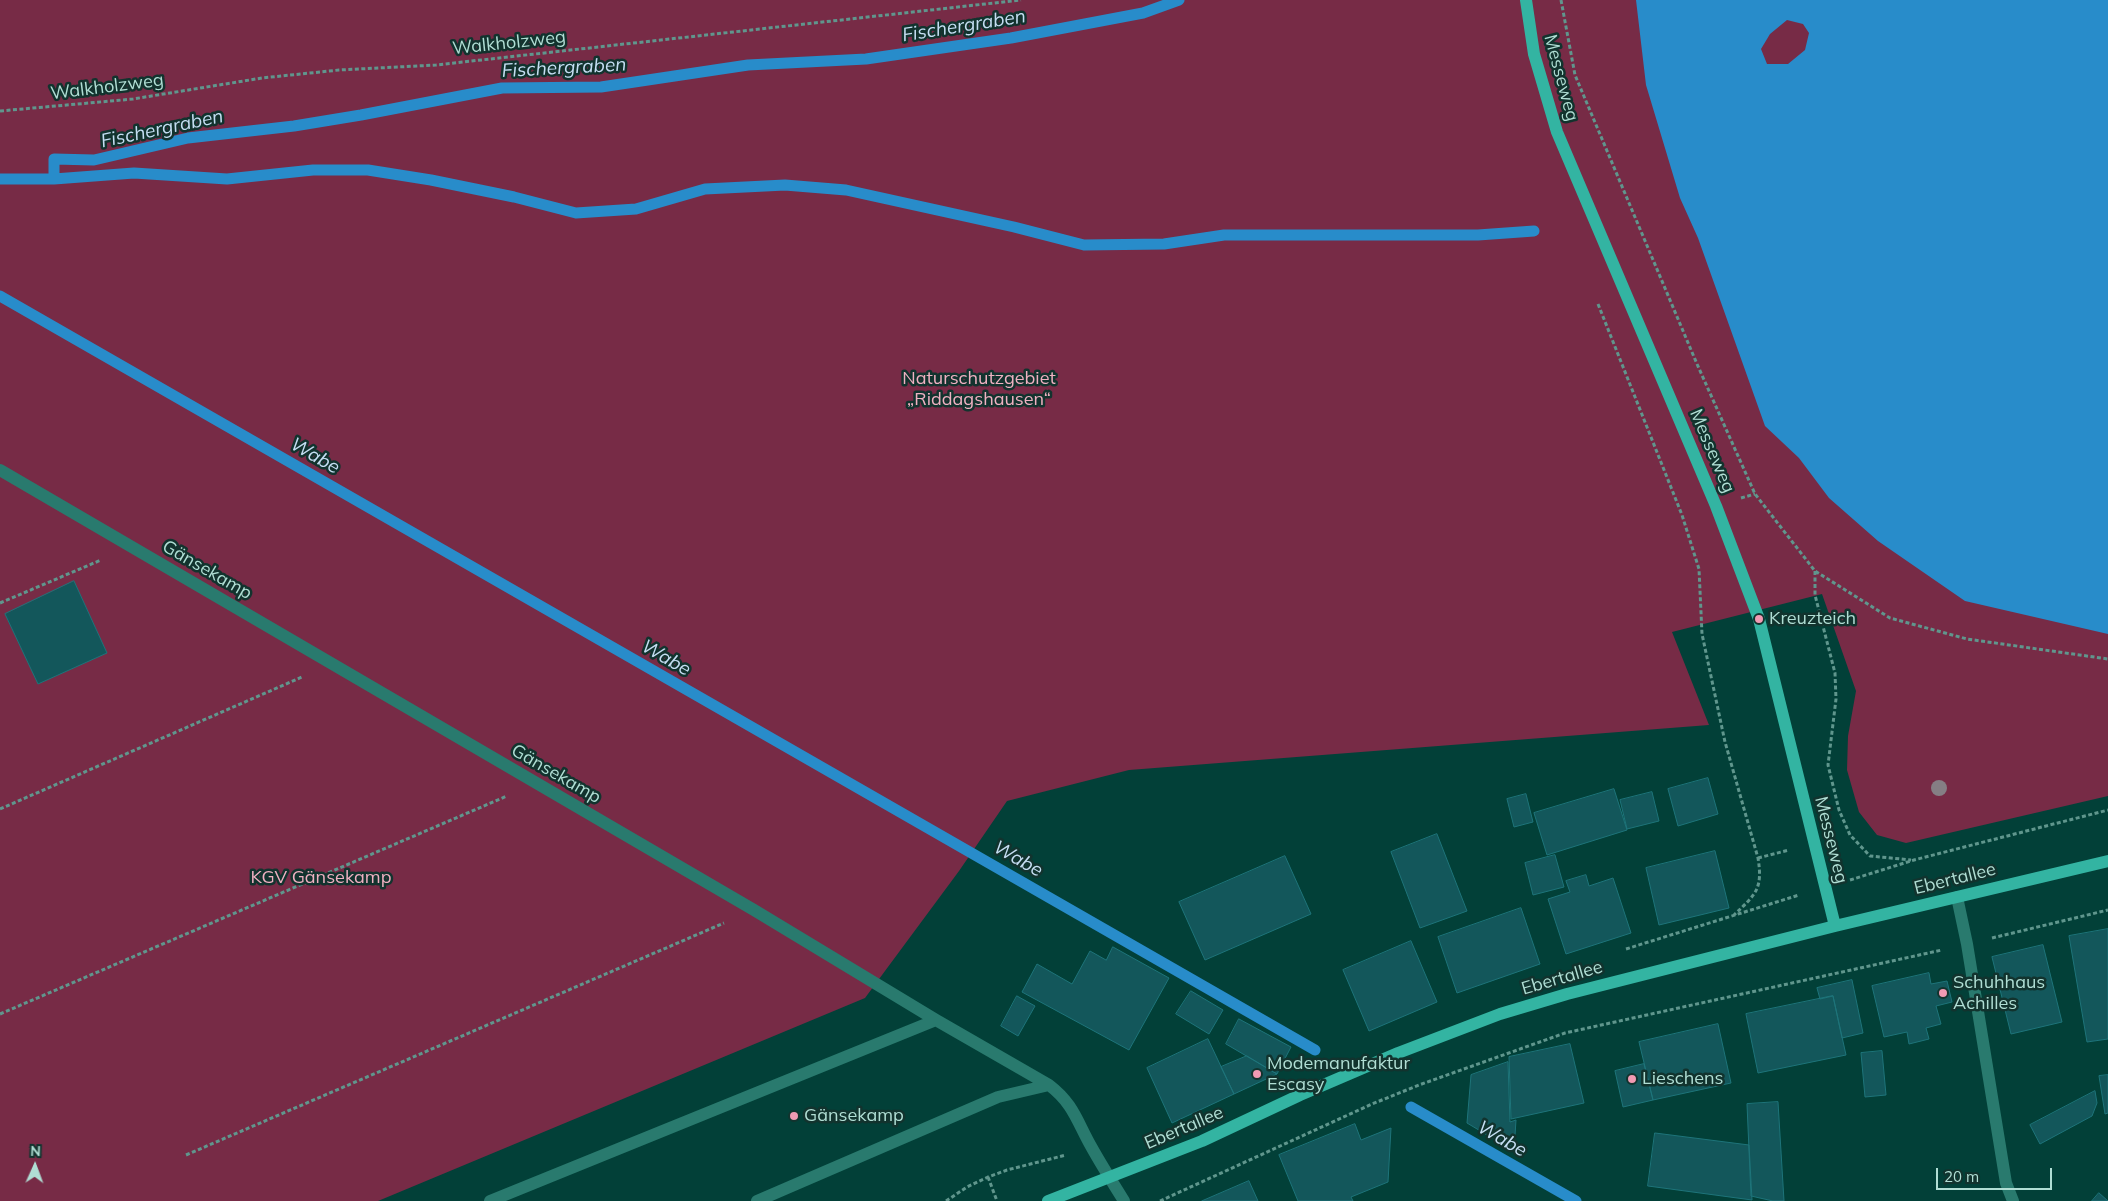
<!DOCTYPE html>
<html>
<head>
<meta charset="utf-8">
<style>
  body { margin:0 }
  #map { position:relative; width:2108px; height:1201px; overflow:hidden; background:#024038; font-family:Mulish,sans-serif }
  canvas { display:block }
  .north { position:absolute; left:10px; top:1141px; width:50px; height:50px; -webkit-text-stroke:4px #12332e; paint-order:stroke; rotate:2deg; font-size:14px; font-weight:700; line-height:20px; text-align:center; color:#b0ded4 }
  .north::after { content:''; display:block; margin:auto; width:18px; height:22px; background:#b0ded4; clip-path:polygon(50% 0,100% 100%,50% 72%,0 100%) }
  .scale { position:absolute; left:1936px; top:1168px; width:116px; height:22px; box-sizing:border-box; border:2px solid #b0ded4; border-top:0; padding-left:6px; font-size:15px; line-height:18px; white-space:nowrap; color:#b0ded4; -webkit-text-stroke:4px #12332e; paint-order:stroke }
</style>
</head>
<body>
<div id="map">
<canvas width="2108" height="1201"></canvas>
<div class="north">N</div>
<div class="scale">20 m</div>
</div>
<script>
const context = document.querySelector('canvas').getContext('2d');
context.lineJoin = 'round';
function paint(path, color) { context.fillStyle = color; context.fill(path, 'evenodd'); }
function trace(path, color, width, dash) { context.strokeStyle = color; context.lineWidth = width; context.lineCap = dash ? 'butt' : 'round'; context.setLineDash(dash || []); context.stroke(path); }
function drawText(font, color, halo, rows, align = 'center') {
  context.font = font + ' Mulish,sans-serif'; context.lineWidth = 5; context.setLineDash([]); context.textBaseline = 'middle'; context.strokeStyle = halo; context.fillStyle = color; for (const [text, x, y, turn = 0] of rows) {
    context.save(); context.translate(x, y); context.rotate((+turn || 0) * Math.PI / 180); context.textAlign = isNaN(turn) ? turn : align; if (halo) context.strokeText(text, 0, 0); context.fillText(text, 0, 0); context.restore();
  }
}
const green = new Path2D(`
  M 0,0 L 2108,0 L 2108,796 L 1906,843 L 1877,835 L 1859,812 L 1847,770 L 1848,736 L 1856,691 L 1822,594 L 1672,632 L 1709,725 L 1129,770 L 1007,801 L 959,871 L 865,998 L 378,1201 L 0,1201 Z`);
const water = new Path2D(`
  M 1636,0 L 2108,0 L 2108,634 L 1965,601 L 1878,541 L 1829,498 L 1799,458 L 1765,426 L 1698,238 L 1680,198 L 1646,85 ZM 1787,20 L 1803,24 L 1809,33 L 1805,50 L 1788,64 L 1767,64 L 1761,49 L 1770,34 Z`);
const stream = new Path2D(`
  M 0,179 L 54,179 L 54,159 L 94,160 L 188,138 L 294,126 L 361,115 L 502,88 L 601,87 L 748,65 L 866,59 L 1011,38 L 1143,13 L 1179,0
  M 54,179 L 134,173 L 227,179 L 313,170 L 368,170 L 431,180 L 514,197 L 576,213 L 636,209 L 705,189 L 785,185 L 846,190 L 1014,227 L 1084,245 L 1164,244 L 1224,235 L 1478,235 L 1534,231
  M 0,296 L 1315,1050
  M 1411,1107 L 1576,1201`);
const building = new Path2D(`
  M 74,581 L 107,653 L 38,684 L 5,614 Z
  M 1708,778 L 1718,814 L 1678,826 L 1668,789 Z
  M 1614,789 L 1627,830 L 1547,855 L 1534,813 Z
  M 1652,792 L 1659,821 L 1627,829 L 1620,800 Z
  M 1526,794 L 1533,822 L 1514,827 L 1507,799 Z
  M 1437,834 L 1467,911 L 1420,928 L 1391,852 Z
  M 1715,851 L 1729,908 L 1659,925 L 1646,868 Z
  M 1555,855 L 1564,887 L 1533,895 L 1525,863 Z
  M 1285,856 L 1311,914 L 1205,960 L 1179,902 Z
  M 1586,875 L 1589,886 L 1613,878 L 1631,933 L 1566,954 L 1548,899 L 1570,892 L 1566,881 Z
  M 1521,908 L 1540,964 L 1457,993 L 1438,937 Z
  M 2108,929 L 2108,1039 L 2087,1042 L 2069,936 Z
  M 1411,941 L 1437,1002 L 1369,1031 L 1343,970 Z
  M 2043,945 L 2062,1022 L 2011,1034 L 1992,957 Z
  M 1113,947 L 1169,978 L 1129,1050 L 1022,992 L 1037,964 L 1072,984 L 1090,951 L 1106,960 Z
  M 1929,973 L 1931,984 L 1947,981 L 1952,1002 L 1936,1006 L 1941,1024 L 1926,1028 L 1929,1039 L 1909,1044 L 1907,1032 L 1884,1037 L 1872,986 Z
  M 1852,980 L 1863,1033 L 1842,1038 L 1833,996 L 1820,999 L 1817,988 Z
  M 1191,991 L 1223,1010 L 1209,1034 L 1176,1014 Z
  M 1017,996 L 1035,1006 L 1018,1036 L 1001,1026 Z
  M 1833,996 L 1846,1055 L 1758,1073 L 1746,1014 Z
  M 1239,1019 L 1291,1047 L 1277,1074 L 1226,1044 Z
  M 1718,1024 L 1731,1083 L 1653,1100 L 1639,1042 Z
  M 1208,1039 L 1234,1094 L 1172,1123 L 1147,1068 Z
  M 1570,1044 L 1584,1103 L 1511,1119 L 1509,1057 Z
  M 1882,1051 L 1886,1095 L 1865,1097 L 1861,1053 Z
  M 1247,1056 L 1277,1074 L 1234,1094 L 1221,1067 Z
  M 1508,1062 L 1510,1122 L 1516,1120 L 1514,1151 L 1467,1123 L 1471,1075 Z
  M 1644,1064 L 1653,1100 L 1623,1107 L 1615,1071 Z
  M 2108,1075 L 2108,1113 L 2105,1114 L 2099,1076 Z
  M 2095,1091 L 2097,1103 L 2092,1116 L 2040,1144 L 2030,1125 Z
  M 1778,1102 L 1784,1201 L 1773,1201 L 1751,1196 L 1747,1104 Z
  M 1355,1124 L 1361,1140 L 1391,1128 L 1388,1182 L 1351,1197 L 1353,1201 L 1298,1201 L 1279,1155 Z
  M 1655,1133 L 1749,1145 L 1752,1200 L 1648,1186 Z
  M 1249,1181 L 1258,1201 L 1202,1201 Z
  M 2099,1193 L 2108,1201 L 2092,1201 Z`);
const path = new Path2D(`
  M 1561,0 L 1575,75 L 1697,364 L 1755,494 L 1815,571 L 1890,618 L 1967,639 L 2108,659
  M 0,111 L 133,99 L 262,78 L 339,70 L 436,65 L 1021,0
  M 1598,304 L 1682,515 L 1699,569 L 1702,634 L 1725,742 L 1758,858 C 1763,889 1756,894 1734,915
  M 1741,498 L 1755,494
  M 1815,571 L 1815,595 L 1835,673 L 1836,699 L 1828,765 L 1839,810 L 1850,835 L 1870,856 L 1911,860
  M 0,603 L 101,560
  M 0,809 L 302,677
  M 1758,858 L 1789,850
  M 1850,880 L 1914,860 L 2108,810
  M 1992,938 L 2108,910
  M 1626,949 L 1799,895
  M 0,1014 L 507,796
  M 186,1155 L 724,923
  M 988,1177 L 997,1201
  M 946,1201 L 967,1187 L 988,1177 L 1007,1170 L 1066,1155
  M 1160,1201 L 1372,1104 L 1419,1085 L 1565,1033 L 1942,950`);
const minor = new Path2D(`
  M 0,470 L 754,910 L 936,1020 L 1049,1085 C 1074,1104 1077,1122 1092,1148 C 1102,1166 1113,1183 1124,1201
  M 1957,897 L 1967,944 L 2006,1183 L 2013,1201
  M 490,1201 L 936,1020
  M 757,1201 L 998,1097 L 1049,1085`);
const major = new Path2D(`
  M 1526,0 L 1534,54 L 1557,132 L 1716,506 L 1759,619 L 1835,926
  M 1048,1201 L 1202,1141 L 1300,1095 L 1398,1053 L 1500,1014 L 1567,994 L 1835,926 L 2108,861`);
const trees = [
  [1939,788]
];
const markers = [
  [1759,619,5,"#f19ab3"],
  [1943,993,5,"#f19ab3"],
  [1257,1074,5,"#f19ab3"],
  [1632,1079,5,"#f19ab3"],
  [794,1116,5,"#f19ab3"]
];
const streetNames = [
  ["Walkholzweg",509,43,-6],
  ["Messeweg",1561,78,75],
  ["Walkholzweg",107,87,-7],
  ["Messeweg",1712,451,67],
  ["Gänsekamp",207,570,30],
  ["Gänsekamp",556,774,30],
  ["Messeweg",1831,840,76],
  ["Ebertallee",1955,879,-14],
  ["Ebertallee",1562,978,-16],
  ["Ebertallee",1184,1128,-23]
];
const parkNames = [
  ["Naturschutzgebiet",979,379],
  ["„Riddagshausen“",979,400],
  ["KGV Gänsekamp",321,878]
];
const poiNames = [
  ["Kreuzteich",1769,619],
  ["Schuhhaus",1953,983],
  ["Achilles",1953,1004],
  ["Modemanufaktur",1267,1064],
  ["Escasy",1267,1085],
  ["Lieschens",1642,1079],
  ["Gänsekamp",804,1116]
];
const waterNames = [
  ["Fischergraben",964,26,-9],
  ["Fischergraben",564,68,-3],
  ["Fischergraben",162,129,-12],
  ["Wabe",315,456,30],
  ["Wabe",666,658,30],
  ["Wabe",1018,859,30],
  ["Wabe",1502,1139,30]
];
paint(green, '#772b46');
paint(water, '#288cca');
trace(stream, '#288cca', 11);
paint(building, '#13575b');
trace(building, '#1e747a', 1);
trace(path, '#60968d', 3, [4, 2.5]);
trace(minor, '#297a6e', 12);
trace(major, '#33b4a2', 12);
context.fillStyle = '#857e84';
for (const [x, y] of trees) { context.beginPath(); context.arc(x, y, 8, 0, 2 * Math.PI); context.fill(); }
for (const [x, y, r, color] of markers) { const dot = new Path2D(); dot.arc(x, y, r, 0, 2 * Math.PI); context.fillStyle = color; context.fill(dot); trace(dot, '#12332e', 2); }
drawText('18px', '#b0ded4', '#12332e', streetNames);
drawText('18px', '#f0b1c2', '#12332e', parkNames);
drawText('18px', '#b0ded4', '#12332e', poiNames, 'left');
drawText('italic 19px', '#c5def2', '#12332e', waterNames);
</script>
</body>
</html>
